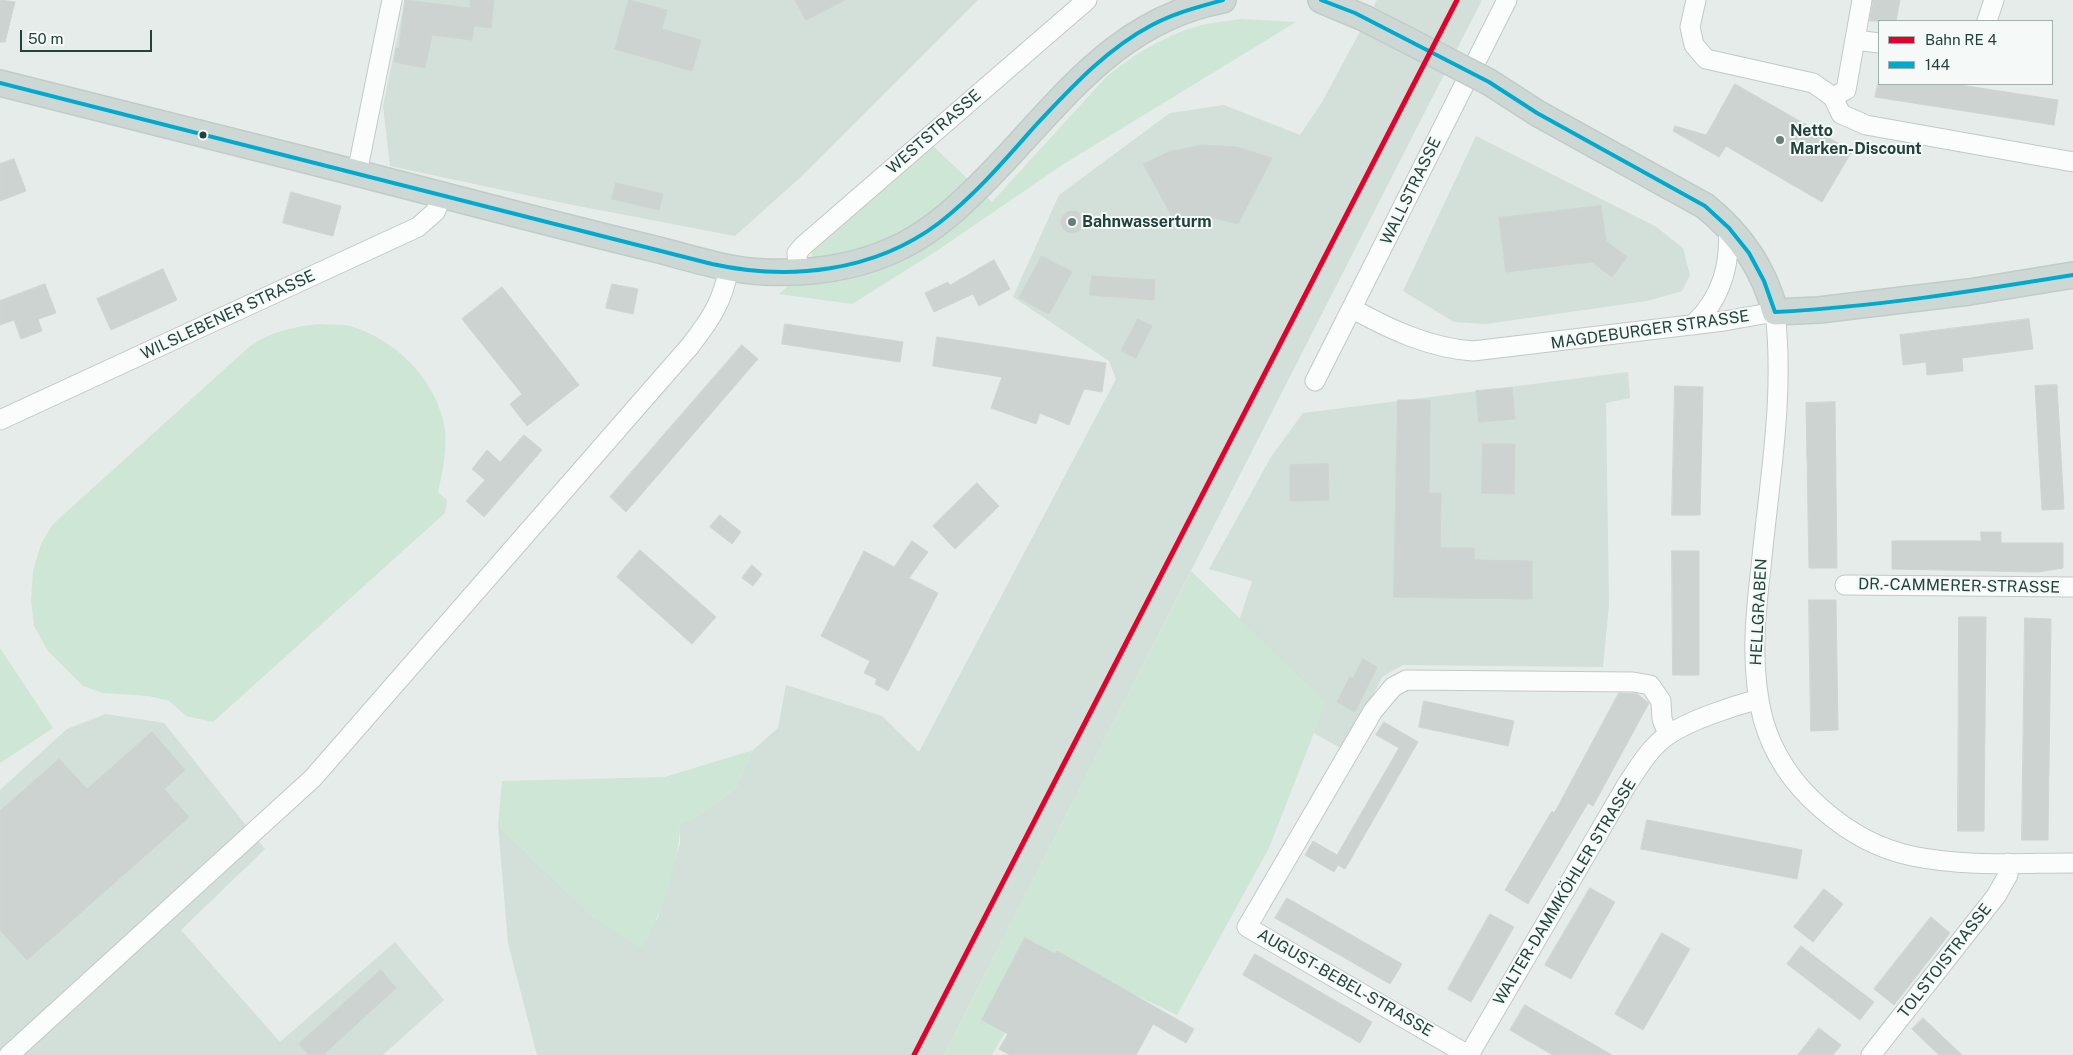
<!DOCTYPE html>
<html>
<head>
<meta charset="utf-8">
<style>
  body { margin:0 }
  #map { position:relative; width:2073px; height:1055px; overflow:hidden; background:#e6ece9; font-family:"Public Sans",sans-serif }
  canvas { display:block }
  .legend { position:absolute; left:1878px; top:20px; width:175px; height:65px; box-sizing:border-box; background:#f5faf8; border:1px solid #a0b1ac; margin:0; padding:6px 9px; list-style:none; font-size:15px; color:#20433b }
  .legend li { display:flex; align-items:center; gap:10px; height:25px }
  .legend b { width:25px; border:1px solid #a0b1ac }
  .scale { position:absolute; left:20px; top:30px; width:132px; height:22px; box-sizing:border-box; border:2px solid #20433b; border-top:0; padding-left:6px; font-size:15px; line-height:18px; white-space:nowrap; color:#20433b; -webkit-text-stroke:4px #f5faf8; paint-order:stroke }
</style>
</head>
<body>
<div id="map">
<canvas width="2073" height="1055"></canvas>
<ul class="legend">
<li><b style="height:6px;background:#e4002b"></b>Bahn RE 4</li>
<li><b style="height:6px;background:#00a9ce"></b>144</li>
</ul>
<div class="scale">50 m</div>
</div>
<script>
const context = document.querySelector('canvas').getContext('2d');
context.lineJoin = 'round';
function paint(path, color) { context.fillStyle = color; context.fill(path, 'evenodd'); }
function trace(path, color, width, dash) { context.strokeStyle = color; context.lineWidth = width; context.lineCap = dash ? 'butt' : 'round'; context.setLineDash(dash || []); context.stroke(path); }
function drawText(font, color, halo, rows, align = 'center') {
  context.font = font + ' "Public Sans",sans-serif'; context.lineWidth = 4; context.setLineDash([]); context.textBaseline = 'middle'; context.strokeStyle = halo; context.fillStyle = color; for (const [text, x, y, turn = 0] of rows) {
    context.save(); context.translate(x, y); context.rotate((+turn || 0) * Math.PI / 180); context.textAlign = isNaN(turn) ? turn : align; if (halo) context.strokeText(text, 0, 0); context.fillText(text, 0, 0); context.restore();
  }
}
const built = new Path2D(`
  M 405,0 L 978,0 L 804,174 L 735,236 L 568,204 L 390,166 L 383,106 Z
  M 1377,0 L 1482,0 L 944,1055 L 537,1055 L 508,943 L 498,825 L 595,919 L 657,920 L 680,844 L 680,824 L 696,817 L 735,789 L 753,750 L 778,728 L 786,685 L 882,716 L 919,752 L 1116,379 L 1109,361 L 1013,297 L 1059,195 L 1170,113 L 1224,105 L 1300,135 L 1322,102 Z
  M 1476,136 L 1655,226 L 1683,248 L 1690,275 L 1682,291 L 1647,301 L 1486,324 L 1454,322 L 1403,291 Z
  M 1628,372 L 1630,398 L 1606,403 L 1609,605 L 1603,667 L 1403,665 L 1383,676 L 1344,750 L 1300,725 L 1230,649 L 1252,581 L 1209,569 L 1271,457 L 1303,413 Z
  M 106,714 L 164,723 L 265,849 L 181,930 L 280,1042 L 395,942 L 444,1000 L 383,1055 L 0,1055 L 0,790 L 67,729 Z`);
const green = new Path2D(`
  M 1240,19 L 1296,22 L 1062,165 L 938,250 L 852,304 L 779,294 L 813,265 L 811,247 L 933,146 L 992,202 L 1107,76 C 1135,54 1170,32 1206,24 C 1217,22 1229,21 1240,19 Z
  M 320,324 C 329,325 341,324 350,326 C 394,339 432,376 443,420 C 449,443 443,470 438,492 L 447,500 L 445,513 L 213,722 L 186,716 L 169,701 L 149,696 L 103,693 L 83,686 L 48,651 L 34,626 L 31,600 L 33,571 L 41,544 L 53,524 L 249,347 C 271,331 293,327 320,324 Z
  M 1191,571 L 1326,702 L 1269,848 L 1177,1015 L 1050,954 L 992,1055 L 944,1055 Z
  M 0,648 L 53,728 L 0,763 Z
  M 753,750 L 735,789 L 696,817 L 680,825 C 679,867 661,911 642,950 L 595,919 L 498,825 L 502,781 L 665,777 Z`);
const building = new Path2D(`
  M 0,0 L 15,2 L 5,42 L 0,42 Z
  M 405,0 L 470,8 L 470,0 L 494,0 L 491,28 L 474,26 L 472,40 L 432,35 L 425,68 L 394,62 L 396,48 L 399,49 Z
  M 629,0 L 667,10 L 662,29 L 701,40 L 692,71 L 615,49 Z
  M 795,0 L 845,0 L 806,20 Z
  M 1873,0 L 1900,0 L 1896,21 L 1870,21 Z
  M 1735,84 L 1852,151 L 1822,202 L 1726,146 L 1719,157 L 1673,131 L 1675,126 L 1706,135 Z
  M 1878,84 L 1954,84 L 2058,100 L 2054,125 L 1875,97 Z
  M 1203,145 L 1237,147 L 1272,158 L 1238,224 L 1210,217 L 1190,221 L 1178,227 L 1143,164 L 1169,152 Z
  M 14,159 L 26,191 L 0,201 L 0,164 Z
  M 616,183 L 663,194 L 659,210 L 612,199 Z
  M 291,192 L 341,206 L 333,236 L 283,223 Z
  M 1601,206 L 1606,241 L 1627,257 L 1612,277 L 1592,262 L 1506,272 L 1499,218 Z
  M1061 222a11 11 0 1 1 22 0a11 11 0 1 1-22 0Z
  M 1042,256 L 1072,272 L 1049,314 L 1019,298 Z
  M 994,260 L 1010,289 L 979,306 L 973,294 L 934,312 L 925,293 L 948,282 L 950,285 Z
  M 163,269 L 177,300 L 111,330 L 97,299 Z
  M 1092,276 L 1155,280 L 1154,300 L 1090,295 Z
  M 45,284 L 56,313 L 38,319 L 42,331 L 21,339 L 14,320 L 0,325 L 0,301 Z
  M 612,284 L 638,289 L 633,314 L 606,308 Z
  M 502,287 L 579,385 L 527,426 L 510,404 L 522,394 L 462,319 Z
  M 1138,319 L 1152,326 L 1136,358 L 1121,351 Z
  M 2029,319 L 2033,349 L 1962,358 L 1963,371 L 1927,375 L 1926,362 L 1903,365 L 1900,335 Z
  M 785,324 L 903,342 L 900,362 L 782,344 Z
  M 937,337 L 1106,363 L 1102,392 L 1084,389 L 1069,425 L 1040,413 L 1036,424 L 991,408 L 1002,377 L 933,366 Z
  M 742,345 L 758,359 L 626,512 L 610,497 Z
  M 2057,385 L 2064,509 L 2042,510 L 2035,386 Z
  M 1675,386 L 1703,387 L 1700,515 L 1672,515 Z
  M 1512,388 L 1515,419 L 1479,422 L 1476,391 Z
  M 1398,400 L 1430,400 L 1429,493 L 1441,493 L 1440,548 L 1474,548 L 1474,560 L 1532,561 L 1532,599 L 1394,597 Z
  M 1835,402 L 1837,568 L 1809,568 L 1806,403 Z
  M 524,435 L 542,450 L 484,517 L 466,501 L 485,480 L 472,469 L 487,450 L 500,462 Z
  M 1483,444 L 1515,444 L 1514,494 L 1482,493 Z
  M 1328,464 L 1329,500 L 1290,501 L 1290,465 Z
  M 977,483 L 999,506 L 955,549 L 933,526 Z
  M 720,515 L 741,532 L 732,544 L 710,527 Z
  M 1981,532 L 2001,532 L 2001,543 L 2063,543 L 2063,568 L 2039,572 L 1892,569 L 1892,541 L 1981,541 Z
  M 912,541 L 928,552 L 909,578 L 938,593 L 888,691 L 875,684 L 877,679 L 864,673 L 870,661 L 821,636 L 864,551 L 894,567 Z
  M 640,550 L 716,617 L 692,644 L 617,577 Z
  M 1672,551 L 1699,551 L 1699,675 L 1673,675 Z
  M 752,565 L 762,574 L 753,586 L 742,578 Z
  M 1809,600 L 1836,600 L 1838,730 L 1811,731 Z
  M 1959,617 L 1986,617 L 1984,831 L 1958,831 Z
  M 2025,618 L 2051,619 L 2048,840 L 2022,840 Z
  M 1363,659 L 1377,667 L 1355,712 L 1337,702 L 1350,677 L 1353,678 Z
  M 1619,693 L 1637,694 L 1649,703 L 1593,806 L 1588,803 L 1528,904 L 1505,890 L 1552,811 L 1554,813 Z
  M 1424,701 L 1514,721 L 1508,746 L 1419,727 Z
  M 1384,722 L 1418,742 L 1345,869 L 1338,865 L 1334,872 L 1305,855 L 1313,841 L 1337,855 L 1399,748 L 1376,735 Z
  M 152,732 L 185,770 L 164,789 L 189,817 L 27,960 L 0,930 L 0,811 L 59,759 L 87,789 Z
  M 1647,820 L 1802,850 L 1797,879 L 1641,849 Z
  M 1590,888 L 1615,902 L 1571,979 L 1545,965 Z
  M 1824,889 L 1843,904 L 1813,942 L 1794,927 Z
  M 1287,898 L 1402,964 L 1390,984 L 1275,918 Z
  M 1490,914 L 1514,927 L 1471,1002 L 1448,989 Z
  M 1931,917 L 1950,933 L 1894,1005 L 1874,989 Z
  M 1662,933 L 1690,949 L 1643,1030 L 1615,1014 Z
  M 1025,938 L 1055,954 L 1057,951 L 1194,1029 L 1186,1043 L 1153,1024 L 1136,1055 L 1010,1055 L 999,1049 L 1008,1034 L 982,1020 Z
  M 1801,946 L 1874,1002 L 1860,1020 L 1787,964 Z
  M 1255,954 L 1372,1022 L 1360,1043 L 1243,975 Z
  M 381,970 L 396,988 L 323,1055 L 309,1055 L 299,1044 Z
  M 1525,1005 L 1586,1040 L 1612,1055 L 1553,1055 L 1510,1030 Z
  M 1923,1018 L 1962,1055 L 1939,1055 L 1912,1029 Z
  M 1819,1028 L 1841,1045 L 1833,1055 L 1798,1055 Z`);
const minor = new Path2D(`
  M 1696,0 L 1690,27 L 1694,45 L 1706,59 L 1813,83 L 1833,97
  M 1862,0 L 1846,90 L 1833,97 L 1841,114 L 1866,125 L 2073,162
  M 1987,21 L 1994,0
  M 1856,40 L 1879,43
  M 357,173 L 392,0
  M 798,272 L 797,253 L 803,246 L 1087,0
  M 1353,309 C 1391,330 1430,348 1473,351 L 1724,321 L 1775,312 C 1785,397 1769,482 1761,567 C 1755,617 1750,669 1763,719 C 1773,755 1794,785 1822,809 C 1848,832 1879,849 1912,856 C 1965,867 2020,863 2073,863
  M 1693,325 C 1723,297 1731,263 1728,225
  M 1315,381 L 1507,0
  M 0,420 L 418,227 L 435,212 L 443,195
  M 1845,585 L 2073,587
  M 9,1055 L 313,778 L 690,346 C 711,319 723,301 729,267
  M 1468,1055 L 1247,927 L 1373,711 L 1393,687 L 1406,680 L 1633,682 L 1650,685 L 1661,701 L 1662,719 L 1668,735
  M 1469,1055 L 1626,786 C 1638,768 1650,747 1668,735 C 1690,720 1733,706 1759,699
  M 1871,1055 L 1996,896 L 2008,875 L 2008,863`);
const major = new Path2D(`
  M 1321,0 L 1364,18
  M 1489,82 L 1537,113 L 1705,206 C 1740,234 1764,268 1775,312 L 1819,310 L 1969,292 L 2073,275
  M 0,83 C 165,124 331,166 496,209 C 550,223 605,237 659,250 C 693,259 730,271 765,272 C 812,274 860,267 902,246 C 937,228 964,202 991,174 C 1062,101 1116,20 1223,0`);
const majorBridge = new Path2D(`
  M 1364,18 L 1489,82`);
const bus1 = new Path2D(`
  M 1321,0 L 1355,13 L 1489,82 L 1537,113 L 1705,206 L 1729,228 L 1749,253 L 1764,281 L 1775,312 C 1875,307 1974,291 2073,275
  M 0,83 L 712,264 C 789,281 874,272 939,223 C 975,195 1005,160 1035,126 C 1070,89 1106,49 1152,25 C 1174,13 1198,7 1223,0`);
const rail1 = new Path2D(`
  M 914,1055 L 1457,0`);
const markers = [
  [203,135,4.5,"#20433b"],
  [1780,140,5,"#657e78"],
  [1072,222,5,"#657e78"]
];
const poiNames = [
  ["Netto",1790,131],
  ["Marken-Discount",1790,149],
  ["Bahnwasserturm",1082,222]
];
const streetNames = [
  ["WESTSTRASSE",934,132,-41],
  ["WALLSTRASSE",1411,191,-64],
  ["WILSLEBENER STRASSE",228,315,-25],
  ["MAGDEBURGER STRASSE",1650,330,-8],
  ["DR.-CAMMERER-STRASSE",1959,586,1],
  ["HELLGRABEN",1759,612,-87],
  ["WALTER-DAMMKÖHLER STRASSE",1565,892,-59],
  ["TOLSTOISTRASSE",1945,961,-52],
  ["AUGUST-BEBEL-STRASSE",1345,983,30]
];
paint(built, '#d3dfd9');
paint(green, '#cee6d6');
paint(building, '#ccd3d1');
trace(building, '#ced5d2', 1);
trace(minor, '#c3c9c7', 21);
trace(major, '#c1cbc8', 28);
trace(minor, '#fbfcfc', 19);
trace(major, '#cdd8d5', 25);
trace(majorBridge, '#c1cbc8', 28, []);
trace(majorBridge, '#cdd8d5', 25);
trace(bus1, '#00a9ce', 4);
trace(rail1, '#e4002b', 5);
for (const [x, y, r, color] of markers) { const dot = new Path2D(); dot.arc(x, y, r, 0, 2 * Math.PI); context.fillStyle = color; context.fill(dot); trace(dot, '#f5faf8', 2); }
drawText('bold 16px', '#20433b', '#f5faf8', poiNames, 'left');
drawText('16px', '#20433b', '#f5faf8', streetNames);
</script>
</body>
</html>
